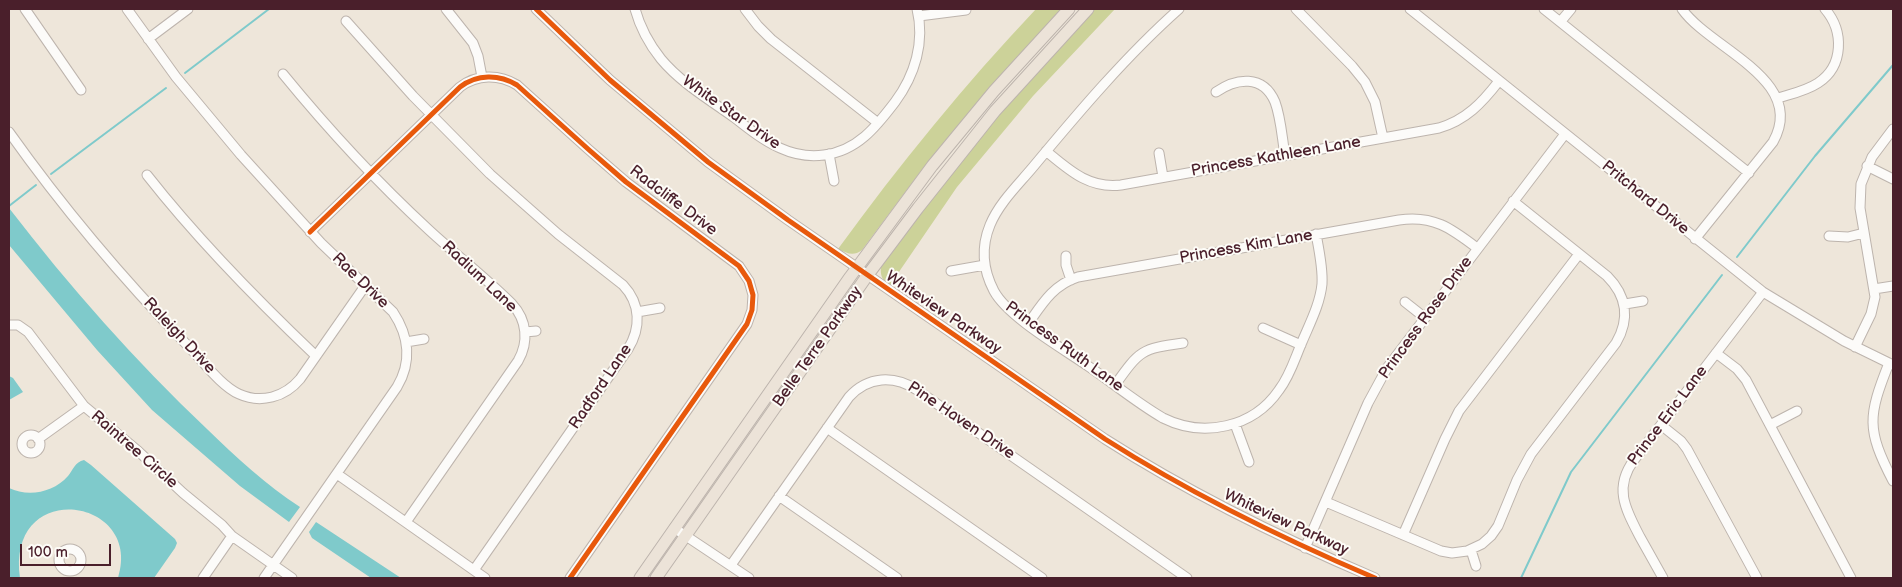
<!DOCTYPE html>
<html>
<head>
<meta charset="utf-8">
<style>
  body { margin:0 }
  #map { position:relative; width:1902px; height:587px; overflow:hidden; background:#eee6da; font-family:"Balsamiq Sans",sans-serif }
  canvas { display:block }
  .frame { position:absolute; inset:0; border:10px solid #4a1f2b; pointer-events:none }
  .scale { position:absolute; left:20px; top:544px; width:91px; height:22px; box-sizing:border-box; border:2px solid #4a1f2b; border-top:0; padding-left:6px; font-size:15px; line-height:18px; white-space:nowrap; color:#4a1f2b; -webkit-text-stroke:4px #fdfcf7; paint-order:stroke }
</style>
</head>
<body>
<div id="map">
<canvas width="1902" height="587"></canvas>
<div class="frame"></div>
<div class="scale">100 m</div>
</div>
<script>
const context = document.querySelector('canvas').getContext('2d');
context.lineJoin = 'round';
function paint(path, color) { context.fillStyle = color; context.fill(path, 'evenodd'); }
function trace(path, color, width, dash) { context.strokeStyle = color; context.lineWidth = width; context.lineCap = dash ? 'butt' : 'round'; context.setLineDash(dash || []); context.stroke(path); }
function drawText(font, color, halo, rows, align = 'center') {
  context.font = font + ' "Balsamiq Sans",sans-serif'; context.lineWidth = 4; context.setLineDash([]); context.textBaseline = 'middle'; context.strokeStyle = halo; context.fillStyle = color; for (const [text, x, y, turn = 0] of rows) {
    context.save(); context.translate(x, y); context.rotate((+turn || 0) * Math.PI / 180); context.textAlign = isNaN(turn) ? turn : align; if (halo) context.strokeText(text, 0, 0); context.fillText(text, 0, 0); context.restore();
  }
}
const green = new Path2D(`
  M 1036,9 L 1064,9 L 924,167 L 862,250 C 853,257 847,253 838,249 C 899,165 965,84 1036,9 Z
  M 1093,9 L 1115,9 L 1033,96 L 957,187 L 890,285 C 882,280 880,276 881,266 L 971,145 Z`);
const water = new Path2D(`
  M 9,208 C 69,286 135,361 207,429 C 236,457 266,485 300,507 L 289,522 L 240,486 L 152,410 L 97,350 L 9,245 Z
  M 9,376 L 13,378 L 23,392 L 9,400 Z
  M 84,460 L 91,465 L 175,539 L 177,543 L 175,548 L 154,578 L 118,578 C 144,497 6,477 20,578 L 11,578 L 9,575 L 9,488 C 28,497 53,493 68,476 C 73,470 75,462 84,460 Z
  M 316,522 L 401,578 L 371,578 L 312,538 L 309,532 Z`);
const stream = new Path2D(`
  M 185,73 L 269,9
  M 51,174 L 166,88
  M 9,206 L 36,185
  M 1737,257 L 1815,156 L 1893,65
  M 1521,578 L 1571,472 L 1722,275`);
const minor = new Path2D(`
  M 25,9 L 81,90
  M 127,9 L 176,77 L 241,155 L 321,243 L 393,312 C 409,336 412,362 397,387 L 264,578
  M 446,9 L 473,43 L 478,56 L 482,77
  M 536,9 L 610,80 L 708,162 L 788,220 L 1105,439 C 1191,494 1281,538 1375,578
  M 635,9 C 640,27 649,44 661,59 C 681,83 710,100 735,118 C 749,129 764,141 780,148 C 793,154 809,157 824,155 C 857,151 876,127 895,102 C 915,75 925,42 917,9
  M 745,9 L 758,26 L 771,39 L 878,123
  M 1179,9 C 1126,56 1078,113 1033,167 C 1018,185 999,203 990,225 C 981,247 983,270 994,291 C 1008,317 1062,348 1088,366 C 1113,383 1137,403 1163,418 C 1203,438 1253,428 1279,390 C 1290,376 1295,358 1302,342 C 1310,323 1320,304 1322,284 C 1323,268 1319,250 1316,234
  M 1296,9 L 1352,66 L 1365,82 L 1375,102 L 1383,138
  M 1410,9 L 1763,292 L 1844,341 L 1893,365
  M 1544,9 L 1749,173
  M 1682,9 C 1710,49 1808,80 1773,142 L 1695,239
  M 919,16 L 966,10
  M 346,21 L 413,96 L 490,174 L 558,234 L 623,285 C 641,304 641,328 628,349 L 474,570
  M 1561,21 L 1571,9
  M 148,39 L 188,9
  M 283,74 C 328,129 377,182 429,230 C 456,255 486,278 512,304 C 527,320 529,342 518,361 L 406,522
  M 1216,92 C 1236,78 1263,74 1275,102 C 1281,118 1282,138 1285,155
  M 1778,98 C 1791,94 1806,91 1818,83 C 1844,66 1844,31 1825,9
  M 9,132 C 63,208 124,280 189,347 C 203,361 221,386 239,394 C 261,404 285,397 300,379 L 365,286
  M 1046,151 C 1069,170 1089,189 1121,185 L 1439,128 C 1466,120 1482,103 1499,81
  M 1159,153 L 1163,177
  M 829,154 L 834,181
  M 1867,166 L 1893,179
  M 147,175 C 198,240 256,299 316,356
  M 310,232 L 460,87 C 477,74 499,74 517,85 L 588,149 L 626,182 L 739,266 L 749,281 L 753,295 L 752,310 L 747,324 L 570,578
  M 1829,236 L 1848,237 L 1864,233
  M 1066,256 L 1066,265 L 1071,280
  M 951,271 L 985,265
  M 1874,289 L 1893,286
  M 1405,302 L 1424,317
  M 1625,304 L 1643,301
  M 637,312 L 660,308
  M 1028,324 C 1042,304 1053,285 1078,277 L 1399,220 C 1433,215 1451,228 1477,248
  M 9,325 L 18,325 L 28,332 L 84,406 L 138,451 L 183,493 L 222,525 L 232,536 L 292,578
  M 1263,328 L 1301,345
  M 525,332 L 536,331
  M 406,342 L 424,339
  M 1855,347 L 1871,314 L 1875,297 L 1860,208 L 1861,184 L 1872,157 L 1893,129
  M 1716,353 L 1737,369 L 1746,380 L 1851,578
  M 1889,363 C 1868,416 1866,429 1893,481
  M 1115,385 C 1140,350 1141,349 1183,343
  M 1235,424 L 1249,462
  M 1661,425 L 1681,441 L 1687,449 L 1757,578
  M 1770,425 L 1797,411
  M 827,428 L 1042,578
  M22 444a9 9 0 1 1 18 0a9 9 0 1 1-18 0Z
  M 38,439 L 84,406
  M 337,474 L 485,578
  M 779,496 L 897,578
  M 1326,502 L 1441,551 L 1452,553 L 1467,551 L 1482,544 L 1491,536 L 1498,526 L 1517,480 L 1531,454 L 1616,343 C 1630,319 1627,296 1607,276 L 1513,201
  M 674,528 L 749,578
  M 1403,535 L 1445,439 L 1459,411 L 1579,254
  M 1305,548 L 1368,403 L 1387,368 L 1565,134
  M59 560a11 11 0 1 1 22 0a11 11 0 1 1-22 0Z
  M 1471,550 L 1476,566
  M 731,565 L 849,397 C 868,376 894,375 917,390 L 1187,578
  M 203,578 L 232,536
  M 1663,578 C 1655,564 1648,551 1640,537 C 1626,510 1613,488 1634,460 L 1763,292`);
const major = new Path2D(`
  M 640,578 L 850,277 L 932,166 L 994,91 L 1069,9
  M 656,578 L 867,276 L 918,208 L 995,111 L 1088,9`);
const cycleway = new Path2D(`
  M 536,9 L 610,80 L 708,162 L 788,220 L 1105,439 C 1191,494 1281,538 1375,578
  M 310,232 L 460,87 C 477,74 499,74 517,85 L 588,149 L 626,182 L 739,266 L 749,281 L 753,295 L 752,310 L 747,324 L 570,578`);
const streetNames = [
  ["White Star Drive",731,113,35],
  ["Princess Kathleen Lane",1276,157,-10],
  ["Pritchard Drive",1645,198,39],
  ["Radcliffe Drive",673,201,37],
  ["Princess Kim Lane",1246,247,-10],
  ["Radium Lane",479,277,43],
  ["Rae Drive",360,281,44],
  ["Whiteview Parkway",943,313,34],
  ["Princess Rose Drive",1426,318,-54],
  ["Raleigh Drive",179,336,47],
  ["Belle Terre Parkway",818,347,-55],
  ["Princess Ruth Lane",1064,347,36],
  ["Radford Lane",601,387,-56],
  ["Prince Eric Lane",1668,416,-53],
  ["Pine Haven Drive",961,421,34],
  ["Raintree Circle",134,450,41],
  ["Whiteview Parkway",1286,523,25]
];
paint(green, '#ccd299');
paint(water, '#7fcacb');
trace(stream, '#7fcacb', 2);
trace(minor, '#bdb4ad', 11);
trace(major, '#bdb4ad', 13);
trace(minor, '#fcfbf9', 9);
trace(major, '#ece3d8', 11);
trace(cycleway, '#e8590c', 5);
drawText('16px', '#4a1f2b', '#fdfcf7', streetNames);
</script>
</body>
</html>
